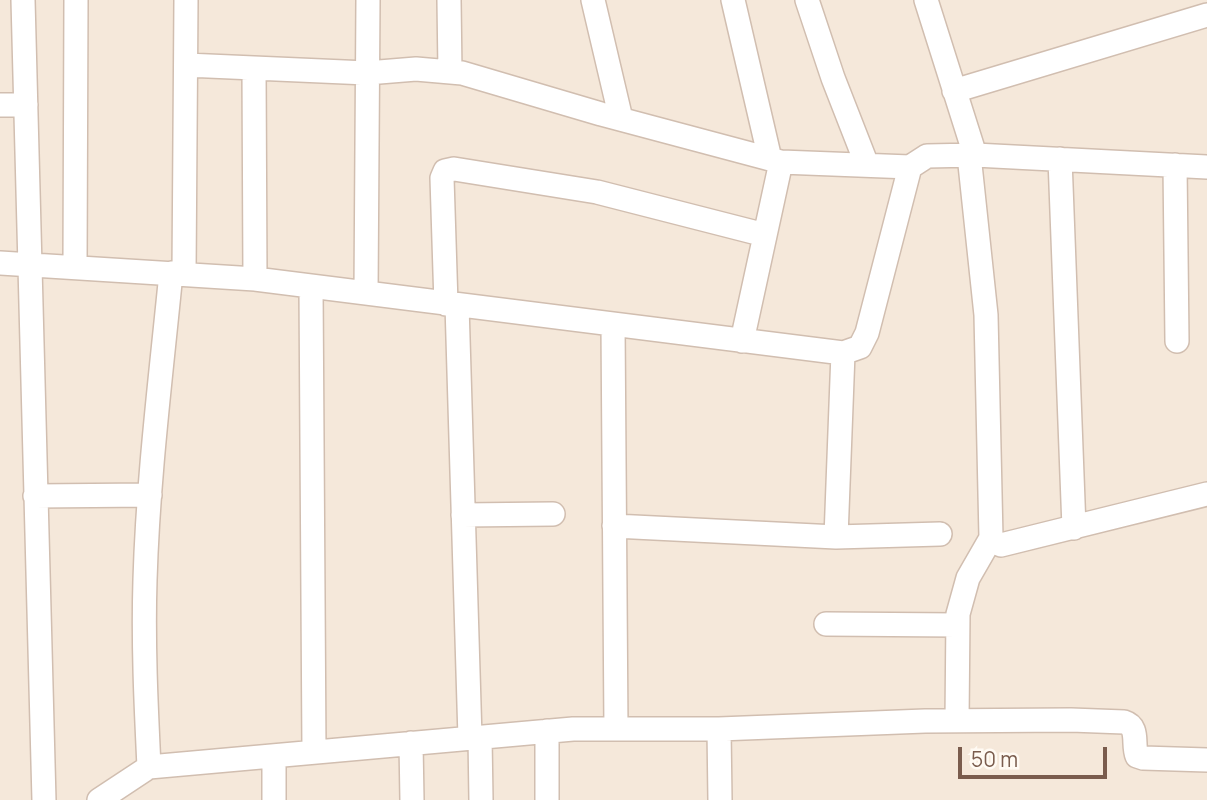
<!DOCTYPE html>
<html>
<head>
<meta charset="utf-8">
<style>
  body { margin:0 }
  #map { position:relative; width:1207px; height:800px; overflow:hidden; background:#fdf6ec; font-family:Manrope,sans-serif }
  canvas { display:block }
  .scale { position:absolute; left:958px; top:747px; width:149px; height:32px; box-sizing:border-box; border:4px solid #7a5c4d; border-top:0; padding-left:9px; font-size:21px; line-height:24px; white-space:nowrap; color:#7a5c4d; -webkit-text-stroke:5px #fffaf3; paint-order:stroke }
</style>
</head>
<body>
<div id="map">
<canvas width="1207" height="800"></canvas>
<div class="scale">50 m</div>
</div>
<script>
const context = document.querySelector('canvas').getContext('2d');
context.lineJoin = 'round';
function paint(path, color) { context.fillStyle = color; context.fill(path, 'evenodd'); }
function trace(path, color, width, dash) { context.strokeStyle = color; context.lineWidth = width; context.lineCap = dash ? 'butt' : 'round'; context.setLineDash(dash || []); context.stroke(path); }
const residential = new Path2D(`
  M 0,0 L 1207,0 L 1207,800 L 0,800 Z`);
const minor = new Path2D(`
  M 23,0 L 44,800
  M 449,0 L 450,72
  M 593,0 L 621,119
  M 733,0 L 770,159
  M 807,0 L 833,78 L 867,165
  M 926,0 L 975,155
  M 186,65 L 367,73 L 416,69 L 462,73 L 601,114 L 781,162 L 910,167 L 927,156 L 975,155 L 1207,167
  M 254,68 L 255,279
  M 954,91 L 1207,15
  M 0,105 L 26,105
  M 969,155 L 986,315 L 991,538 L 994,542 L 1001,545 L 1207,494
  M 1060,159 L 1074,528
  M 1175,165 L 1177,341
  M 0,263 L 255,279 L 843,353 L 860,347 L 867,333 L 910,167
  M 75,267 L 76,0
  M 184,273 L 186,0
  M 311,287 L 314,751
  M 366,293 L 368,0
  M 446,304 L 442,178 L 445,171 L 454,169 L 597,192 L 765,235
  M 457,305 L 470,738
  M 613,325 L 616,729
  M 742,341 L 781,162
  M 35,496 L 150,495
  M 463,515 L 553,514
  M 614,526 L 836,537 L 940,534
  M 836,537 L 843,353
  M 826,624 L 957,625
  M 957,721 L 958,614 L 968,578 L 991,538
  M 719,729 L 720,800
  M 547,731 L 547,800
  M 480,737 L 481,800
  M 411,743 L 412,800
  M 149,767 C 146,705 143,643 145,580 C 148,478 161,375 171,273
  M 99,800 L 149,767 L 573,729 L 719,729 L 925,721 L 1071,720 L 1124,722 C 1140,727 1132,744 1137,756 L 1143,758 L 1207,760
  M 274,800 L 274,756`);
paint(residential, '#f5e8da');
trace(minor, '#d1beb0', 26);
trace(minor, '#fff', 23);
</script>
</body>
</html>
